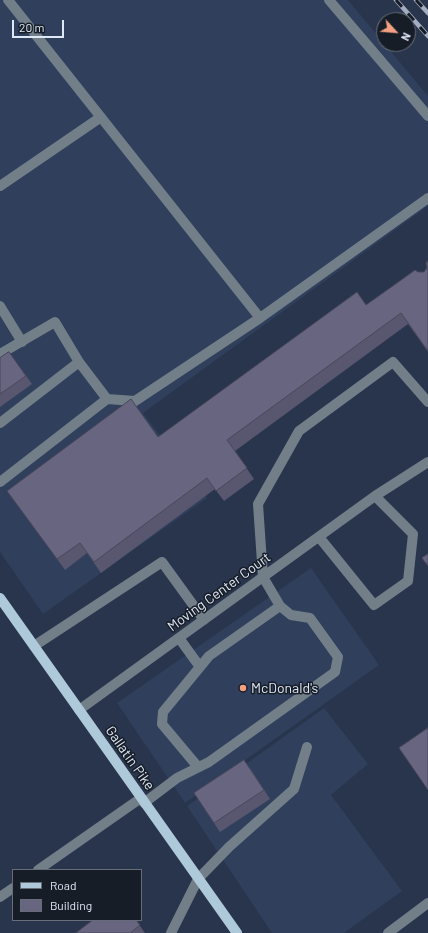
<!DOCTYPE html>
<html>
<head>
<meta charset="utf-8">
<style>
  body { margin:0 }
  #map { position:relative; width:428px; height:933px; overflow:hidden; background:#28354c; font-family:Barlow,sans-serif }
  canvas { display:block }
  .legend { position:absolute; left:12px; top:869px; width:130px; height:52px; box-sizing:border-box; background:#171d27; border:1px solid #676e7a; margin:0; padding:5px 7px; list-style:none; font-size:12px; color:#dfe8f7 }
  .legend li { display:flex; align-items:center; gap:8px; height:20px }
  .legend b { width:20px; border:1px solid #676e7a }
  .north { position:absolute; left:376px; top:12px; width:40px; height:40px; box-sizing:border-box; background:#171d27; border:1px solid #676e7a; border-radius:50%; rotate:116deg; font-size:11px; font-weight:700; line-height:16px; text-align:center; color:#dfe8f7 }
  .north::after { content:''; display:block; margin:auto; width:14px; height:18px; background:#f3a082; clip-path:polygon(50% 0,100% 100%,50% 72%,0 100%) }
  .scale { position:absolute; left:12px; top:20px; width:52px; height:18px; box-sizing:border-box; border:2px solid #dfe8f7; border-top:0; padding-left:5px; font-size:12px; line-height:14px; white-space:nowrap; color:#dfe8f7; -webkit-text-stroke:3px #171d27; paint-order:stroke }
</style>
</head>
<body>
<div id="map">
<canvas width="428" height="933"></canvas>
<ul class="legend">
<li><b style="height:5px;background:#aec9da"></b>Road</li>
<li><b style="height:11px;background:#686581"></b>Building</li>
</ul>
<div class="north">N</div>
<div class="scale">20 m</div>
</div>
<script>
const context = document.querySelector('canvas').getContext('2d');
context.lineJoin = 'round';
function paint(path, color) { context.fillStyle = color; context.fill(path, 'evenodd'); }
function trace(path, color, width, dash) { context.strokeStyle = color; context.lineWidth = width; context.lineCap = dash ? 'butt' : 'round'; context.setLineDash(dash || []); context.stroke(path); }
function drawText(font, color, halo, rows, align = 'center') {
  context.font = font + ' Barlow,sans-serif'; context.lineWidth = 3; context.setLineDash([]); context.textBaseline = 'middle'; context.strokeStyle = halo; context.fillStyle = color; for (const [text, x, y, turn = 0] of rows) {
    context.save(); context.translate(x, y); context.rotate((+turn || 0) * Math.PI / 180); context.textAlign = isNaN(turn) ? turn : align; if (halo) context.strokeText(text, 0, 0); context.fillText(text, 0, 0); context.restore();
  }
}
const built = new Path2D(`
  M 0,0 L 348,0 L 428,96 L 428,206 L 143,413 L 207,498 L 43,614 L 0,552 Z
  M 311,568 L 379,665 L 185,803 L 117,703 Z
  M 324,708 L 368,764 L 331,795 L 402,891 L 344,933 L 272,933 L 187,806 Z`);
const minor = new Path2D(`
  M 8,0 L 260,318 L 135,401 L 107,399
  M 329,0 L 428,116
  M 0,186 L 101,117
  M 0,306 L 22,342
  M 260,318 L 428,198
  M 0,354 L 55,322 L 79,362 L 107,399 L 0,482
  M 0,423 L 79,362
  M 319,537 L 374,605 L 408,581 L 413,534 L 375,496
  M 179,638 L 200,667
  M 34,646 L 162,562 L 204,620
  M 79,710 L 375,496 L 428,462
  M 198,767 L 162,724 L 163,712 L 209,656 L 280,606
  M 144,803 L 177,778 L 209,762 L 335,672 L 338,657 L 310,618 L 291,615 L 280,606 L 263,577 L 258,504 L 299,431 L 393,362 L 428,402
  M 38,870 L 141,798
  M 0,897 L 13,888
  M 171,933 L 198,879 L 229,847 L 294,789 L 307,747
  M 388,933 L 428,903`);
const major = new Path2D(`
  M 0,598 L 237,933`);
const rail = new Path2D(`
  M 396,0 L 428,36
  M 416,0 L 428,13`);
const wall = new Path2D(`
  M 428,261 L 428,352 L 408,324 L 235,451 L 254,479 L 224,501 L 215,489 L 101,573 L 87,553 L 65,570 L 15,501 L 158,437 L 418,272 L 424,272 L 427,268 Z
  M 9,352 L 32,384 L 0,407 L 0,358 Z
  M 250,768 L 270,799 L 220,832 L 214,823 Z
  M 136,920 L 145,933 L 76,933 Z`);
const building = new Path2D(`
  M 428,261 L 428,351 L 401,313 L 227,440 L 247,468 L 216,491 L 207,478 L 94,562 L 80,543 L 57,559 L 7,491 L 131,399 L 158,437 L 357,292 L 366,305 L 411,273 L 415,270 L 418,272 L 424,272 L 427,268 L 426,263 Z
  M 9,352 L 26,376 L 0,394 L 0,358 Z
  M 428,554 L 428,566 L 422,558 Z
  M 428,728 L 428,790 L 399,748 Z
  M 244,760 L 264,790 L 214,823 L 194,793 Z
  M 93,920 L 136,920 L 140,925 L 130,933 L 76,933 Z`);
const markers = [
  [243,688,4,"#f3a082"]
];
const streetNames = [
  ["Moving Center Court",219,592,-36],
  ["Gallatin Pike",130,758,55]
];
const poiNames = [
  ["McDonald's",251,688]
];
paint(built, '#2f3f5c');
trace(minor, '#727f88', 10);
trace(major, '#aec9da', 10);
trace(rail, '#a3adbf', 4.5);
trace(rail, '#171d27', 3, [9]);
paint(wall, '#59576f');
paint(building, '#686581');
trace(building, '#49475a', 1);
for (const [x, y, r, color] of markers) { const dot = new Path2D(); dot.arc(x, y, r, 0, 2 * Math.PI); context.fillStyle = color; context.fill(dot); trace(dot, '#171d27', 1.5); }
drawText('14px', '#dfe8f7', '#171d27', streetNames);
drawText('14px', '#dfe8f7', '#171d27', poiNames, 'left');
</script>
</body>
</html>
